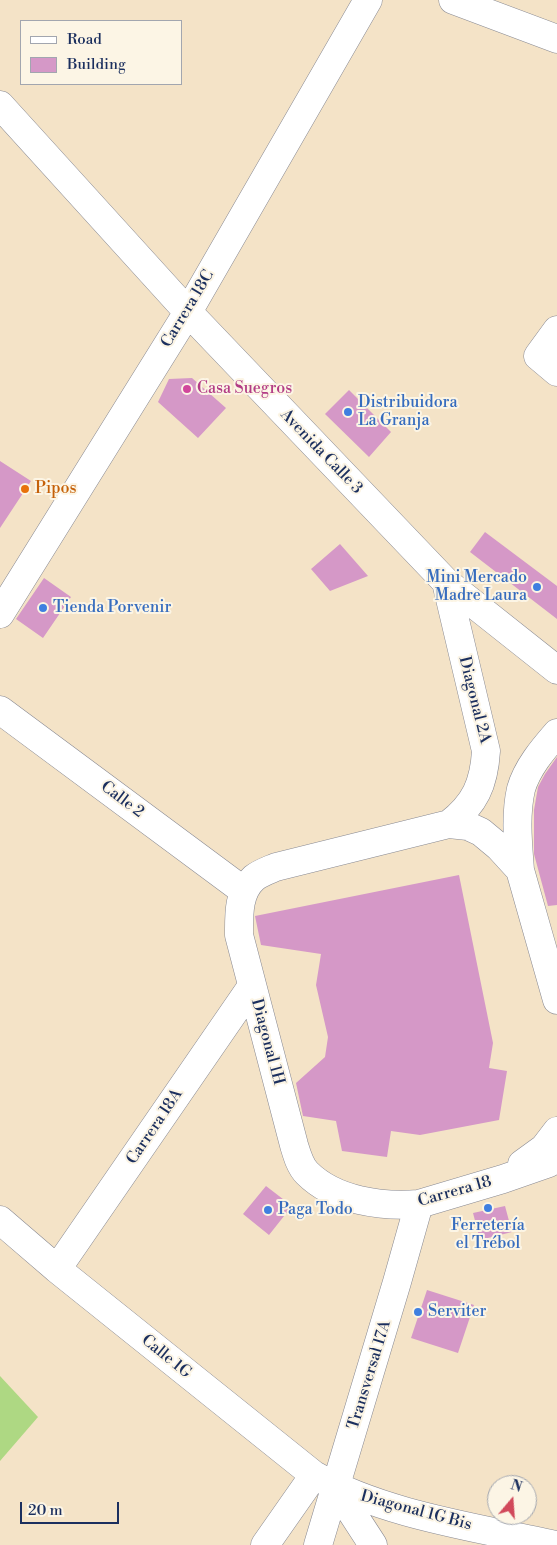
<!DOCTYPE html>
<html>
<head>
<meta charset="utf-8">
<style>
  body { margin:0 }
  #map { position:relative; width:557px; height:1545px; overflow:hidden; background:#f4e3c7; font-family:"Libre Bodoni",serif }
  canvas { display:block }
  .legend { position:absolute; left:20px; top:20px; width:162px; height:65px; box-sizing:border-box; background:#fcf5e5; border:1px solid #a2a6af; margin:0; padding:6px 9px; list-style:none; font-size:15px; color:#1b2f5e }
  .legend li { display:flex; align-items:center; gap:10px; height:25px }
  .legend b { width:25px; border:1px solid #a2a6af }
  .north { position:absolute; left:487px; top:1475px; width:50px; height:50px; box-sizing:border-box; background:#fcf5e5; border:1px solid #a2a6af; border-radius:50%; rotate:18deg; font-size:14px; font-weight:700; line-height:20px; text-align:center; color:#1b2f5e }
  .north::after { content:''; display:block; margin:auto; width:18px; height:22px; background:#d1495b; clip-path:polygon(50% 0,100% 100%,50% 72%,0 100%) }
  .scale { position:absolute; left:20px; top:1502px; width:99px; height:22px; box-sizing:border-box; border:2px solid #1b2f5e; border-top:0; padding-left:6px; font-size:15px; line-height:18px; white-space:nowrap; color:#1b2f5e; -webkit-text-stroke:4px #fcf5e5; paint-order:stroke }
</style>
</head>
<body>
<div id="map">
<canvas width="557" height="1545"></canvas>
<ul class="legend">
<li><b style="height:6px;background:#fff"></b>Road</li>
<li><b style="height:14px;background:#d598c7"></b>Building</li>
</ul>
<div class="north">N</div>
<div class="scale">20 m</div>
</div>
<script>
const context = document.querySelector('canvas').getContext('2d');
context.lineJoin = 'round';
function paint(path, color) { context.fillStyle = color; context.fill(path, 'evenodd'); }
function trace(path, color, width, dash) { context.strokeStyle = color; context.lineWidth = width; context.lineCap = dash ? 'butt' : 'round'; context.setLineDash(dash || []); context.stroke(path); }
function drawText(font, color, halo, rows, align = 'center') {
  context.font = font + ' "Libre Bodoni",serif'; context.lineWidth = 4; context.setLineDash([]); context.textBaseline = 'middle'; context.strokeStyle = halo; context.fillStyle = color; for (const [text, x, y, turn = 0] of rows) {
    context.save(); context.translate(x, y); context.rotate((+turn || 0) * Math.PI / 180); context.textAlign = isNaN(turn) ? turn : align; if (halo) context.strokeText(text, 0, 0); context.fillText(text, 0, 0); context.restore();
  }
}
const green = new Path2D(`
  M 0,1376 L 38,1417 L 0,1461 Z`);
const building = new Path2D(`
  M 192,378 L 226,408 L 198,438 L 158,402 L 169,379 Z
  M 349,390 L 391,432 L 369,457 L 325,414 Z
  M 0,461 L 31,481 L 0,528 Z
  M 485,532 L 557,586 L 557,619 L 470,552 Z
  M 340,544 L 368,576 L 330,591 L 311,569 Z
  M 44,578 L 71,597 L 43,638 L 16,619 Z
  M 557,757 L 557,905 L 548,906 L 534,854 L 534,810 L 538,787 L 545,774 Z
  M 459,875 L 493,1043 L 489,1068 L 507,1071 L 499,1120 L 420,1135 L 391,1131 L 387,1157 L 342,1151 L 336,1121 L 303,1116 L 296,1083 L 325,1057 L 328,1037 L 316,985 L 321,954 L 261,945 L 255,916 Z
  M 266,1186 L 292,1206 L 269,1235 L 243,1214 Z
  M 505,1206 L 512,1232 L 480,1240 L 473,1213 Z
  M 427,1290 L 474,1305 L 458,1353 L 411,1338 Z`);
const minor = new Path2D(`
  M 453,0 L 557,39
  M 0,105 L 188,312 L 446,582 L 557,670
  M 557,330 L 538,356 L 557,372
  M 446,582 L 486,751 C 484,784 475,804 449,824
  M 0,614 L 188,312 L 368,0
  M 0,710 L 244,891
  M 520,870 C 518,844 515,815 521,789 C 527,768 543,749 557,733
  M 557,1000 L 520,870 L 499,847 L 481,832 L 468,826 L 449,824 L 276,867 C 269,870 260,873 254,878 C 238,892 239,915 239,935 L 294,1145 C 297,1155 300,1166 307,1173 C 335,1201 382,1207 419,1204 L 503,1179 L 549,1163 L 557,1158
  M 522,1164 L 544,1148 L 557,1131
  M 0,1220 L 57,1269 L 314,1475 C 385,1515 476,1527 555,1545
  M 57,1269 L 252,986
  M 336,1488 L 373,1545
  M 265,1545 L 314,1475
  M 318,1545 L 397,1282 L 419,1204`);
const markers = [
  [187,389,5,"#d1479c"],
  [348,412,5,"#3f7fe0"],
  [25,489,5,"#e8710a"],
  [537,587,5,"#3f7fe0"],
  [43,608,5,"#3f7fe0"],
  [488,1208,5,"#3f7fe0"],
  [268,1210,5,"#3f7fe0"],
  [418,1312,5,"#3f7fe0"]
];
const streetNames = [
  ["Carrera 18C",188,309,-59],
  ["Avenida Calle 3",321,452,46],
  ["Diagonal 2A",474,700,76],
  ["Calle 2",122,800,37],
  ["Diagonal 1H",267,1042,75],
  ["Carrera 18A",155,1127,-56],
  ["Carrera 18",455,1192,-16],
  ["Calle 1G",166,1357,39],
  ["Transversal 17A",370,1375,-73],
  ["Diagonal 1G Bis",416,1511,15]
];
const hotelNames = [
  ["Casa Suegros",197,389]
];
const shopNames = [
  ["Distribuidora",358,403],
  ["La Granja",358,421],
  ["Mini Mercado",527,578,"right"],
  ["Madre Laura",527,596,"right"],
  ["Tienda Porvenir",53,608],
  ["Paga Todo",278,1210],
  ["Ferretería",488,1226,"center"],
  ["el Trébol",488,1244,"center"],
  ["Serviter",428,1312]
];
const foodNames = [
  ["Pipos",35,489]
];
paint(green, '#aed883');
paint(building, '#d598c7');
trace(minor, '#888992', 29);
trace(minor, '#fff', 28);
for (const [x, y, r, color] of markers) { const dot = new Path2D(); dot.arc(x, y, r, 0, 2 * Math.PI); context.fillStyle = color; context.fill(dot); trace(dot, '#fcf5e5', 2); }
drawText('16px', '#1b2f5e', '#fcf5e5', streetNames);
drawText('16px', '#b23c85', '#fcf5e5', hotelNames, 'left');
drawText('16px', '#366cbe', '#fcf5e5', shopNames, 'left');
drawText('16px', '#c56008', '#fcf5e5', foodNames, 'left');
</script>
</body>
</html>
